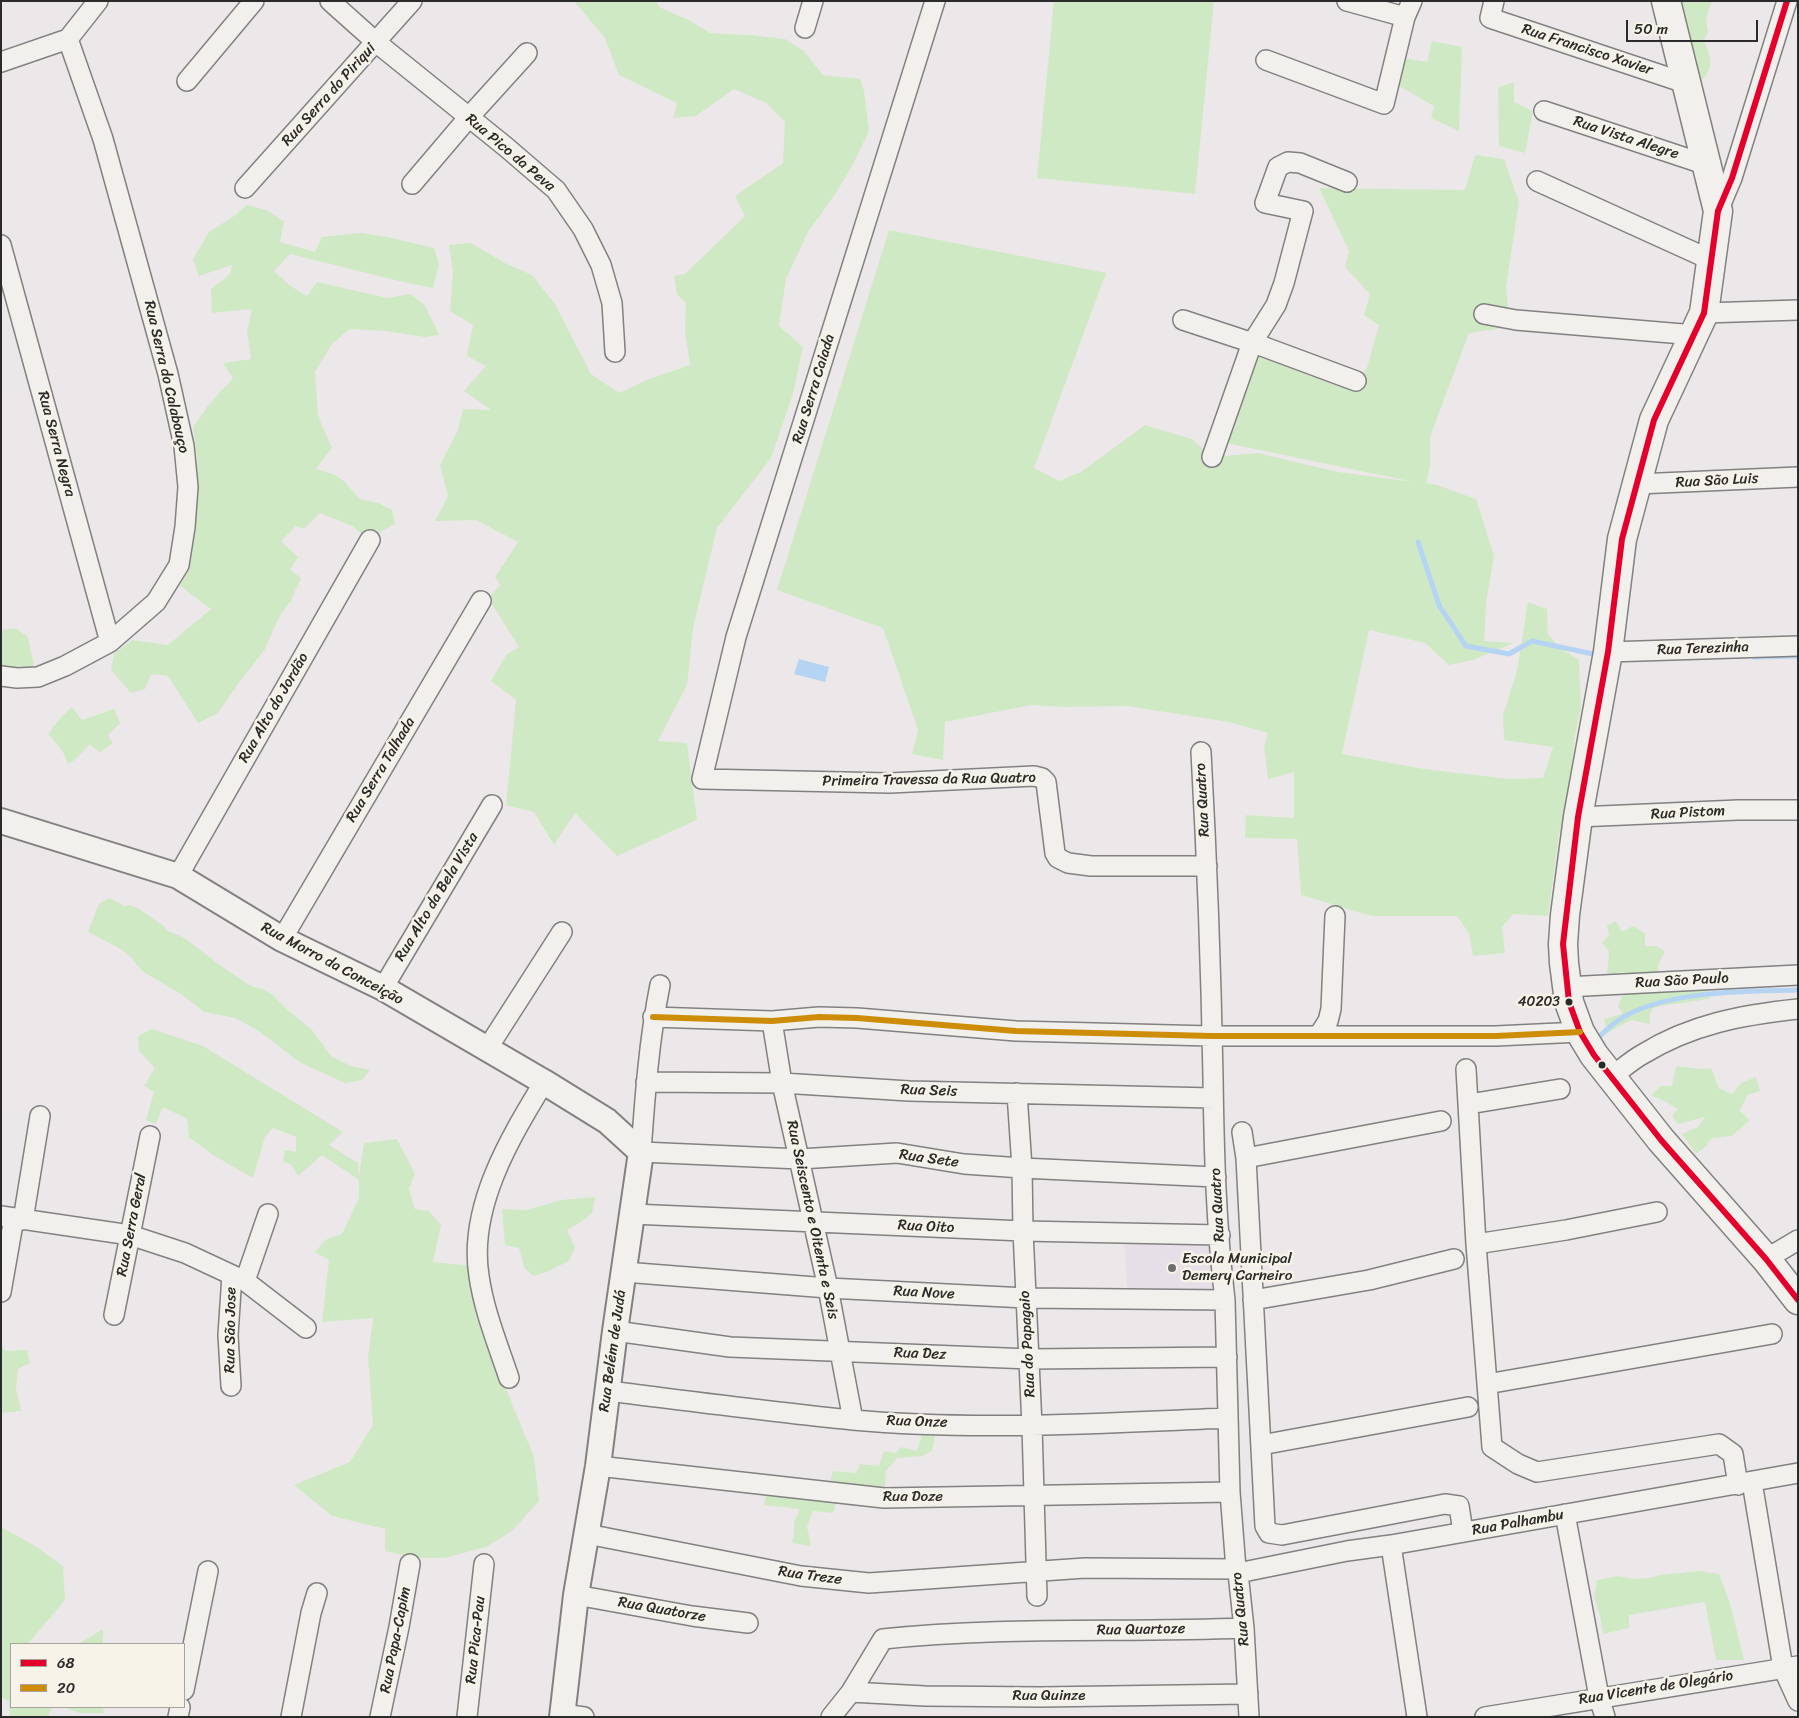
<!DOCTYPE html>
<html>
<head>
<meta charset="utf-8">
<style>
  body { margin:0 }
  #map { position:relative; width:1799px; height:1718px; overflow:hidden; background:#ece8e9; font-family:Sriracha,sans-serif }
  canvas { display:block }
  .frame { position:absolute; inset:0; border:2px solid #2b2b2b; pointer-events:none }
  .legend { position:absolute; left:10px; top:1643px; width:175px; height:65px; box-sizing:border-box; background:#f7f3e8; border:1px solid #a5a39c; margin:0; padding:6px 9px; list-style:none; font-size:15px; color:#2b2b2b }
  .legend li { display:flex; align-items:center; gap:10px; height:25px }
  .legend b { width:25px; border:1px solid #a5a39c }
  .scale { position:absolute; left:1626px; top:20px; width:132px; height:22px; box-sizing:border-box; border:2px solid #2b2b2b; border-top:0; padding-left:6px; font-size:15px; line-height:18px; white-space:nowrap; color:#2b2b2b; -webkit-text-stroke:4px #f7f3e8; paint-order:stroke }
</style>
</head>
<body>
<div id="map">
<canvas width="1799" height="1718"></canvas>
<div class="frame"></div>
<ul class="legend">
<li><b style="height:6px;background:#e4002b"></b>68</li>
<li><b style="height:6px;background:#ce8d09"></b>20</li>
</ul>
<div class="scale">50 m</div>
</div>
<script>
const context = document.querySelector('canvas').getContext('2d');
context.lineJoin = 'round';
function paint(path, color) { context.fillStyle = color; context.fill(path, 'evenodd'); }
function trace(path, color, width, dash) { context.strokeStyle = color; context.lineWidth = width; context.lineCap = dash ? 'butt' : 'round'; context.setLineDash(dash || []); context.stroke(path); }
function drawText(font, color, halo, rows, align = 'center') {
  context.font = font + ' Sriracha,sans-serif'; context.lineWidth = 5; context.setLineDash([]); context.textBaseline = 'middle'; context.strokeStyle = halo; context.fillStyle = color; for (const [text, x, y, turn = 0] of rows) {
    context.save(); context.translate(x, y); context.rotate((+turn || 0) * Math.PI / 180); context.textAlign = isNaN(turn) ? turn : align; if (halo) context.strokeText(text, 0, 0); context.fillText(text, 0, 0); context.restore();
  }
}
const built = new Path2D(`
  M 1218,1239 L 1220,1296 L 1128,1302 L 1124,1241 Z`);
const green = new Path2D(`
  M 574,1 L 656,1 L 659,7 L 689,20 L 710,33 L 750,35 L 785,39 L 804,51 L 823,75 L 860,79 L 864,91 L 869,131 L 853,164 L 836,193 L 808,232 L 786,279 L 779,326 L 803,347 L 793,394 L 771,458 L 717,528 L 693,628 L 687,685 L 658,741 L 687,743 L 697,820 L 617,856 L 575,813 L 554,845 L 534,812 L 506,805 L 516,700 L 491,681 L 506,655 L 519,647 L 488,598 L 500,585 L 495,577 L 518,542 L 476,520 L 435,521 L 448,496 L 440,465 L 458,430 L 463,409 L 491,410 L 464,391 L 486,366 L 467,356 L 473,325 L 450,311 L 453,273 L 449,245 L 471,243 L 505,263 L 532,275 L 555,304 L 591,374 L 619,393 L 649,379 L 690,365 L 685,331 L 686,303 L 677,294 L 674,276 L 685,274 L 745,216 L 735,196 L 783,163 L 785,122 L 766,103 L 734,89 L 696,116 L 673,118 L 677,103 L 619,75 L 605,38 Z
  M 1054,1 L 1214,1 L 1195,194 L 1037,178 Z
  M 1679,1 L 1712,1 L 1706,18 L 1708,33 L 1704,39 C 1710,58 1716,66 1701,81 L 1692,58 Z
  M 1432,41 L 1462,47 L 1459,131 L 1431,118 L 1434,106 L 1397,85 L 1402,58 L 1427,62 Z
  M 1514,82 L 1514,102 L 1533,111 L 1525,153 L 1499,146 L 1498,88 Z
  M 1475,155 L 1504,159 L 1519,202 L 1506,287 L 1510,327 L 1469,333 L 1430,437 L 1430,466 L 1426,483 L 1437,485 L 1476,499 L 1494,556 L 1486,603 L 1484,641 L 1514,643 L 1473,660 L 1449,665 L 1425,643 L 1369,630 L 1342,754 L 1424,769 L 1509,779 L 1543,778 L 1553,747 L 1504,740 L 1503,715 L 1517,671 L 1528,602 L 1547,609 L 1548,634 L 1560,648 L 1579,660 L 1581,707 L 1575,735 L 1569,790 L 1559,835 L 1548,916 L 1513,914 L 1502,927 L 1505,953 L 1473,956 L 1469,933 L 1457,916 L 1372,916 L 1301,895 L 1297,839 L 1245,838 L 1246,815 L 1294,818 L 1294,772 L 1268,779 L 1264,747 L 1268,733 L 1229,722 L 1127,706 L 1063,707 L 1031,705 L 945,722 L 943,760 L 912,754 L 918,730 L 883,628 L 777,590 L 889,230 L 1106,273 L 1034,468 L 1059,481 L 1081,472 L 1145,425 L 1192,439 L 1212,457 L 1258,453 L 1338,472 L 1414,482 L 1226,443 L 1259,345 L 1356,381 L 1367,368 L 1379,325 L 1364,315 L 1370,294 L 1345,267 L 1349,251 L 1319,188 L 1465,190 Z
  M 247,205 L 266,210 L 284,221 L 280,242 L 315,252 L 322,237 L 361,233 L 388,237 L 434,248 L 439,264 L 433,288 L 403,282 L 290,254 L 274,271 L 289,285 L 307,296 L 317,282 L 387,298 L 410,294 L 425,305 L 439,335 L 425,337 L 386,331 L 350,329 L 332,344 L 315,372 L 318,416 L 332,448 L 316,469 L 333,474 L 344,481 L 360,499 L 378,503 L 392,510 L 395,524 L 367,539 L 352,526 L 320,513 L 304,529 L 296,526 L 281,541 L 298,557 L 290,570 L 301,578 L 290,602 L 282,612 L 273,630 L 265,649 L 238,684 L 218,713 L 198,723 L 168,676 L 151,674 L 145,689 L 131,693 L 111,670 L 114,654 L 132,640 L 168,645 L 211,609 L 180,586 L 189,570 L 196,513 L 196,475 L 197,459 L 193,427 L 207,407 L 233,378 L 223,363 L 251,359 L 247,331 L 252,309 L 212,313 L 211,289 L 230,274 L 232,265 L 199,276 L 193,259 L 209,232 L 234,216 Z
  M 5,629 L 17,629 L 28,637 L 34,666 L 21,674 L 1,671 L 1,632 Z
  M 72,707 L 82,720 L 114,709 L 120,723 L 108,735 L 113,743 L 100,753 L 90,744 L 76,759 L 68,764 L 62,750 L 48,734 L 60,718 Z
  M 109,898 L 125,906 L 129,905 L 136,907 L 161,924 L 168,931 L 183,937 L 224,968 L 251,986 L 263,989 L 273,995 L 289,1011 L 312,1030 L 331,1056 L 351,1066 L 370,1070 L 362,1080 L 345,1083 L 301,1063 L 260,1032 L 236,1018 L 204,1012 L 181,994 L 142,971 L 131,957 L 119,948 L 88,932 L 99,904 Z
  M 1616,921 L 1622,932 L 1633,926 L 1645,933 L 1645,946 L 1656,946 L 1665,951 L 1658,965 L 1659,975 L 1631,974 L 1623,972 L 1607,975 L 1609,951 L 1602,943 L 1609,935 L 1607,926 Z
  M 1706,986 L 1710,998 C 1691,1003 1672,1003 1653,1008 L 1650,1015 L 1650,1024 L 1631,1020 L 1607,1033 L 1604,1019 L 1622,1014 L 1618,1006 L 1623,994 Z
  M 152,1029 L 203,1046 L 343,1132 L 329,1145 L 358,1163 L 359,1176 L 364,1143 L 397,1139 L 415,1174 L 409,1189 L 415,1209 L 429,1211 L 441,1225 L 433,1262 L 473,1266 L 505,1387 L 534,1457 L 539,1501 L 512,1531 L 486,1547 L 445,1558 L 414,1558 L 385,1551 L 385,1529 L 332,1516 L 294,1485 L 350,1462 L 373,1425 L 368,1357 L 373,1318 L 322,1322 L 329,1260 L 315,1252 L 325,1240 L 342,1234 L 359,1198 L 359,1180 L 322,1155 L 298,1176 L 291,1164 L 283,1162 L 285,1150 L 296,1152 L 296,1137 L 273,1128 L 265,1137 L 253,1178 L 213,1155 L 189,1137 L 187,1119 L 163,1107 L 156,1124 L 146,1120 L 154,1092 L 144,1086 L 155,1068 L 139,1051 L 138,1036 Z
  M 1676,1066 L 1701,1069 L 1711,1068 L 1719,1088 L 1732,1094 L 1741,1083 L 1756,1077 L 1760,1091 L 1747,1095 L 1740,1111 L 1750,1120 L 1732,1136 L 1712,1138 L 1705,1147 L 1696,1154 L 1682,1134 L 1698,1127 L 1705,1117 L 1678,1124 L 1672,1116 L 1678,1109 L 1666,1102 L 1651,1095 L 1661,1086 L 1672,1086 Z
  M 595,1197 L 592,1213 L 578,1224 L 567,1230 L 575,1247 L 569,1261 L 547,1272 L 534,1276 L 525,1269 L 519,1248 L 505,1245 L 502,1209 L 527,1210 L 561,1200 Z
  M 1,1343 L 5,1351 L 27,1350 L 30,1363 L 18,1369 L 16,1388 L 21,1411 L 1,1413 Z
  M 925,1423 L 937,1425 L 932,1451 L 923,1456 L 897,1458 L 886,1471 L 884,1498 L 827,1492 L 833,1471 L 856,1473 L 860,1464 L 879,1466 L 884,1451 L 896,1453 L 901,1447 L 917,1451 Z
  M 766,1494 L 838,1498 L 833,1513 L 813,1511 L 807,1527 L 811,1546 L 792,1543 L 794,1535 L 794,1522 L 800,1509 L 764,1505 Z
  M 1,1527 L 37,1547 L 63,1566 L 65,1600 L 28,1644 L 11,1644 L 11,1707 L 52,1707 L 48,1717 L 10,1717 L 9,1702 L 1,1696 Z
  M 1699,1571 L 1719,1574 L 1730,1603 L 1744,1660 L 1716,1660 L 1705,1602 L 1629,1615 L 1629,1628 L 1603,1634 L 1600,1616 L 1594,1597 L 1597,1580 L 1618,1576 L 1634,1579 L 1648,1578 L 1661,1575 Z
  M 103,1629 L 103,1644 L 78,1644 Z
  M 64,1707 L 103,1707 L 104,1713 L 79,1713 Z`);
const water = new Path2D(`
  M 799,659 L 829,667 L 825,682 L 794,674 Z`);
const stream = new Path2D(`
  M 1418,542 L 1439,605 L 1466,646 L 1509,654 L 1532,641 L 1598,655
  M 1754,657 L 1798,656
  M 1600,1036 C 1609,1027 1620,1018 1631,1013 C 1677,991 1747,991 1798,990`);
const minor = new Path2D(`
  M 330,1 L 377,43 L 506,147 L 556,190 L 583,229 L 601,265 L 612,303 L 615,352
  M 935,1 L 736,637 L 702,779 L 890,783 L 1034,776 L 1042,778 L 1046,782 L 1055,853 L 1058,858 L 1068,863 L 1091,866 L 1207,866
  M 1347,1 L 1405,17
  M 1494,1 L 1490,18 L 1685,83
  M 805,28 L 813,1
  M 1266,60 L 1384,104 L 1405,17 L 1412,1
  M 1,62 L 68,39 L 98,1
  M 187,81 L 254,1
  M 1544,111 L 1707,165
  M 1537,181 L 1711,260
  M 412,184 L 469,117 L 527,53
  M 245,188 L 412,1
  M 1718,211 L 1732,178 L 1787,1
  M 1,245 L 110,642
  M 1704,313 L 1798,310
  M 1484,314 L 1516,320 L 1695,335
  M 1183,320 L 1259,345 L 1356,381
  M 1212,457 L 1252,343 L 1276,305 L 1284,283 L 1303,211 L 1265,203 L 1278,167 L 1288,162 L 1300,163 L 1347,182
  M 1637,484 L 1798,477
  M 1608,652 L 1798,646
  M 1,676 L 17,678 L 38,677 L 65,666 L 110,642 L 156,602 L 179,565 L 185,527 L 188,487 L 184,446 L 168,374 L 103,139 L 68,39
  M 1201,752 C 1207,860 1211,968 1213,1077 C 1214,1151 1216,1226 1225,1300 L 1230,1492 L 1236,1569 L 1238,1573 L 1244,1628 L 1249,1717
  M 1578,817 L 1738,810 L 1798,810
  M 178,876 L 370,540
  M 282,939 L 481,601
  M 660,985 C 649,1040 645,1096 641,1152 L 800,1159 L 897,1153 L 964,1164 L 1022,1168 L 1216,1177
  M 1566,987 L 1798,975
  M 383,988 L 492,805
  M 653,1017 L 772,1021 L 819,1017 L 857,1018 L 1016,1031 L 1211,1036 L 1496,1036 L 1580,1032
  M 772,1021 L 782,1083 L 828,1288 L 853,1420
  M 1319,1035 L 1328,1021 L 1331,1009 L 1335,916
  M 487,1049 L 562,932
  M 1466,1069 L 1476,1244 L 1492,1447 L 1518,1464 L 1537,1472 L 1719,1444 L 1733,1454 L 1738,1485
  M 1611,1077 C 1622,1069 1632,1060 1643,1054 C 1692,1024 1742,1015 1798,1009
  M 646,1082 L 782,1083 L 909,1091 L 1213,1098
  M 1017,1093 L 1022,1168 L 1023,1231 L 1032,1426 L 1037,1596
  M 1469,1104 L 1560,1089
  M 1242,1132 L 1246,1158 L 1265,1526 L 1269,1533 L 1282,1535 L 1445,1504 L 1459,1506 L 1463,1532
  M 1246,1158 L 1441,1121
  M 632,1214 L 1023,1231 L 1220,1235
  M 1,1216 L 130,1235 L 185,1253 L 245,1281 L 306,1328
  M 23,1220 L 40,1116
  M 1476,1244 L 1566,1230 L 1657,1212
  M 1766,1259 L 1798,1240
  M 624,1272 L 828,1288 L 1026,1298 L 1225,1300
  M 245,1281 L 268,1214
  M 1,1292 L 14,1218
  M 1253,1300 L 1369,1280 L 1454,1259
  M 114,1315 L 150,1136
  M 615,1331 L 730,1347 L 1030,1359 L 1227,1357
  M 509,1378 C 498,1345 484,1311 479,1276 C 468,1207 510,1138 544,1082
  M 1487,1384 L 1772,1334
  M 231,1386 L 228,1335 L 232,1275
  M 608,1391 C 689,1401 771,1412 853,1420 C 977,1431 1103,1423 1228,1418
  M 1261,1445 L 1468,1407
  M 598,1466 L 884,1498 L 1230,1492
  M 1752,1482 L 1783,1668 L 1798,1701
  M 1565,1514 L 1599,1697 L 1605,1717
  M 587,1534 L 801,1576 L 869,1583 L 1085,1568 L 1236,1569
  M 1391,1545 L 1417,1717
  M 1238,1573 L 1347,1551 L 1391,1545 L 1798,1473
  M 576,1595 L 692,1616 L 748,1623
  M 184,1690 L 208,1571
  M 851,1692 L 925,1696 L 1041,1697 L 1248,1694
  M 562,1714 L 584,1717
  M 178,1717 L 180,1707
  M 291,1717 L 311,1613 L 317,1593
  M 380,1717 L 399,1627 L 410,1564
  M 467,1717 L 484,1564
  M 831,1717 L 851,1692 L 883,1639 C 1003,1626 1124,1633 1244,1628
  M 1485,1717 L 1798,1666`);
const tertiary = new Path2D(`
  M 1,821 L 178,876 L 282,939 L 383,988 L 544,1082 L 607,1121 L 641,1152 L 615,1331 L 598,1466 L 576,1595 L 562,1717`);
const secondary = new Path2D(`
  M 1666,1 L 1718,211 L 1704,313 L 1654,420 L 1622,539 L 1608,652 L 1578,817 L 1565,915 L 1563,944 L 1564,963 L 1569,1002 L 1580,1032 L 1594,1055 L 1661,1140 L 1766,1259 L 1798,1300`);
const bus1 = new Path2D(`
  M 1787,1 L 1732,178 L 1718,211 L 1704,313 L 1654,420 L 1622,539 L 1608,652 L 1578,817 L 1563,944 L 1569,1002 L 1580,1032 L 1594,1055 L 1661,1140 L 1766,1259 L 1798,1300`);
const bus2 = new Path2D(`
  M 653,1017 L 772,1021 L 819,1017 L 857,1018 L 1016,1031 L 1211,1036 L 1496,1036 L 1580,1032`);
const markers = [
  [1569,1002,4.5,"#2b2b2b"],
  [1602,1065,4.5,"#2b2b2b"],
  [1172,1268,5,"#6f6d6e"]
];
const busNames = [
  ["40203",1560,1002]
];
const streetNames = [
  ["Rua Francisco Xavier",1587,50,18],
  ["Rua Serra do Piriqui",329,95,-48],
  ["Rua Vista Alegre",1626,138,18],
  ["Rua Pico da Peva",510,153,40],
  ["Rua Serra do Calabouço",166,377,77],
  ["Rua Serra Caiada",814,389,-73],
  ["Rua Serra Negra",56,444,75],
  ["Rua São Luis",1717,481,-3],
  ["Rua Terezinha",1703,649,-2],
  ["Rua Alto do Jordão",274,708,-60],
  ["Rua Serra Talhada",381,770,-59],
  ["Primeira Travessa da Rua Quatro",929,780,-1],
  ["Rua Quatro",1203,800,-93],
  ["Rua Pistom",1688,813,-3],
  ["Rua Alto da Bela Vista",437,897,-59],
  ["Rua Morro da Conceição",332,964,28],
  ["Rua São Paulo",1682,981,-3],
  ["Rua Seis",929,1091,2],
  ["Rua Sete",929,1159,8],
  ["Rua Quatro",1218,1205,-93],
  ["Rua Seiscento e Oitenta e Seis",812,1220,78],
  ["Rua Serra Geral",132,1225,-79],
  ["Rua Oito",926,1227,3],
  ["Rua Nove",924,1293,3],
  ["Rua São Jose",231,1330,-89],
  ["Rua do Papagaio",1028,1344,-93],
  ["Rua Belém de Judá",613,1351,-82],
  ["Rua Dez",920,1354,2],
  ["Rua Onze",917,1422,2],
  ["Rua Doze",913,1497],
  ["Rua Palhambu",1518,1523,-10],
  ["Rua Treze",810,1576,8],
  ["Rua Quatro",1241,1609,-96],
  ["Rua Quatorze",662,1610,10],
  ["Rua Quartoze",1141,1630,-1],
  ["Rua Papa-Capim",396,1640,-79],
  ["Rua Pica-Pau",476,1640,-84],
  ["Rua Vicente de Olegário",1656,1688,-9],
  ["Rua Quinze",1049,1696]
];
const poiNames = [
  ["Escola Municipal",1182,1259],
  ["Demery Carneiro",1182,1276]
];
paint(built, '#e6dfe8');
paint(green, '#d0e9c5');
paint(water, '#b5d4f4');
trace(stream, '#b5d4f4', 5);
trace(minor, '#828080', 22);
trace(tertiary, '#828080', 28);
trace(secondary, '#828080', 31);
trace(minor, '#f1f0ec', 19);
trace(tertiary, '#f1f0ec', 24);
trace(secondary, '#f1f0ec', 28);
trace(bus1, '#e4002b', 6);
trace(bus2, '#ce8d09', 6);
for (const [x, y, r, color] of markers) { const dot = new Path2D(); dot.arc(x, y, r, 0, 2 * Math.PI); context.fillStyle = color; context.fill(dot); trace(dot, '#f7f3e8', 2); }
drawText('14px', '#2b2b2b', '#f7f3e8', busNames, 'right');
drawText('15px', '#2b2b2b', '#f7f3e8', streetNames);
drawText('15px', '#2b2b2b', '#f7f3e8', poiNames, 'left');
</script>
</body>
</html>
